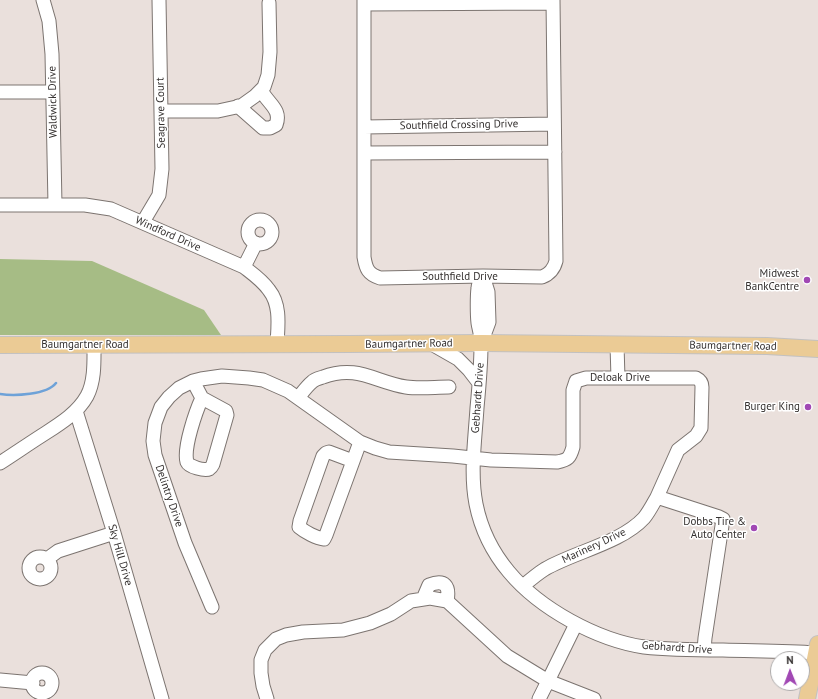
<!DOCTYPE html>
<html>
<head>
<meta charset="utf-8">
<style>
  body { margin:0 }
  #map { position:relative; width:818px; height:699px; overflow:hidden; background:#eae0dc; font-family:"PT Sans",sans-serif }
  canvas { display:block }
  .north { position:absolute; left:770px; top:651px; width:40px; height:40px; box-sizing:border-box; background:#fff; border:1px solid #aeacac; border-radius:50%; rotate:359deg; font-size:11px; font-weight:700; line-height:16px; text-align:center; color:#34302f }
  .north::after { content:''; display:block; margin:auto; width:14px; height:18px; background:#a148b4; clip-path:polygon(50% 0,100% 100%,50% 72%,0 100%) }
</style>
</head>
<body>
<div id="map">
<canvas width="818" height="699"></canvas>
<div class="north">N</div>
</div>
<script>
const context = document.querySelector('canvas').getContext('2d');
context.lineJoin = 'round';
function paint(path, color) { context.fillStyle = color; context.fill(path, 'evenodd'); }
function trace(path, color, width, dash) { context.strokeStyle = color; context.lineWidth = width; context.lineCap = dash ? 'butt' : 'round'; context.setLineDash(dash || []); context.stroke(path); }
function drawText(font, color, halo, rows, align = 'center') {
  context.font = font + ' "PT Sans",sans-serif'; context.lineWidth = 3; context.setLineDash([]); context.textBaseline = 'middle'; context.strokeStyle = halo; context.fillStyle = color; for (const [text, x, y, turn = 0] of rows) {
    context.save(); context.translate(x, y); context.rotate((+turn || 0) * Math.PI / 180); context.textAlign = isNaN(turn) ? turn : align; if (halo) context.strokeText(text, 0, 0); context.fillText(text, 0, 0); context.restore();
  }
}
const green = new Path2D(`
  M 0,259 L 92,261 L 204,310 L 221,335 L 0,335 Z`);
const stream = new Path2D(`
  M 0,394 C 14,396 47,395 56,383`);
const minor = new Path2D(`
  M 43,0 L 49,21 L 52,54 L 55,205
  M 364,0 L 364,257 C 366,269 368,274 380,278 L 483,276 L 542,277 C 550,274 554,269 556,261 L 553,0
  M 364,4 L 553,3
  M 0,92 L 52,92
  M 238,106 L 263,128 L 270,128 L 276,125 C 282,109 268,104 261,90
  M 161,111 L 218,111 L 241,106 L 255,96 L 264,87 L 268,75 L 270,52 L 269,3
  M 364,127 L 554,124
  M 365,153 L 555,152
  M 0,205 L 85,205 L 111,209 L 244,267 C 253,274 262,280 269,290 C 281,305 278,326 277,344
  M248 232a12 12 0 1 1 24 0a12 12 0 1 1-24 0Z
  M 143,222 L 159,195 L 162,169 L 159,0
  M 244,267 L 256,243
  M 483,276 C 481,280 478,284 478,288 C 477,296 477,314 478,323 C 479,330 482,337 481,345 C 481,366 479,387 477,408 C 475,440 470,473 476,504 C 481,529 493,553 509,572 C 540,609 597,640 644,647 C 670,650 697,650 723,650 C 754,651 785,651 816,653
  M 482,341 L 489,322 L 488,292 L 483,276
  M 430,343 L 458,359 L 469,370 L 479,383
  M 617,345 L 618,378
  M 193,381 L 202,398 C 196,411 183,448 187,462 C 189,467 205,471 209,469 C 212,467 212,466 213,464 L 227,415 L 226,411 L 202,398
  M 298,398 C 302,393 307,386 312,382 C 315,379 320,378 323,377 C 357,364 375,382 406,387 C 420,389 435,387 449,387
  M 76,411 L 114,533 L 162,699
  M 353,461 L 329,452 L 326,453 L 323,456 L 300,521 L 299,527 C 305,532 316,538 324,539 L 326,535 L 360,442
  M 0,463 C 14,454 27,445 41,436 C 58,425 77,414 87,396 C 95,381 94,361 94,345
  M29 568a11 11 0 1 1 22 0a11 11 0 1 1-22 0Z
  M 47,559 L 58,551 L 114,533
  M 523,586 C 530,580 537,574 545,569 C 574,552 621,543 644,518 C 649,512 653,504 657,497
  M 423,599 L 429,585 C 445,579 450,586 447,601
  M 212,607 L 185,543 L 155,455 L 153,441 L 155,423 L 161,407 L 169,397 L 179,388 L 193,381 L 201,379 L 222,376 L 249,378 L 263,380 L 288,391 L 360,442 L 375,448 L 389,452 L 453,456 L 491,460 L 557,462 C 568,460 570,458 573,447 L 573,390 L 576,381 L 586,378 L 696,378 C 700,380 702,382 702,387 L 701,428 L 696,436 L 678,450 L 657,497 L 719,517 L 723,519 L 705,638 L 704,650
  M 576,624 L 548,681 L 594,699
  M32 683a10 10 0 1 1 20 0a10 10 0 1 1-20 0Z
  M 0,680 L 33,683
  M 267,699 L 263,686 L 261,673 L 261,660 L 265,650 L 276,639 L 286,635 L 303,632 L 343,630 L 370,623 L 391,614 L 411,601 L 430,598 L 447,601 L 507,656 L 548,681 L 539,699`);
const major = new Path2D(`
  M 0,345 L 349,344 L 482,343 L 767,346 L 818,349
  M 807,699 L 818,644`);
const markers = [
  [807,280,4,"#a148b4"],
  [808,407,4,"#a148b4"],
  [754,528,4,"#a148b4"]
];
const streetNames = [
  ["Waldwick Drive",53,102,-91],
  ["Seagrave Court",161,113,-91],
  ["Southfield Crossing Drive",459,125,-1],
  ["Windford Drive",168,234,24],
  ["Southfield Drive",460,277],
  ["Baumgartner Road",409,344,-1],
  ["Baumgartner Road",85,345],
  ["Baumgartner Road",733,346,1],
  ["Deloak Drive",620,378],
  ["Gebhardt Drive",478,398,-86],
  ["Delintry Drive",169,496,71],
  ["Marinery Drive",594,546,-25],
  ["Sky Hill Drive",120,555,74],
  ["Gebhardt Drive",677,648,4]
];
const poiNames = [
  ["Midwest",799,274],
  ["BankCentre",799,287],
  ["Burger King",800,407],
  ["Dobbs Tire &",746,522],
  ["Auto Center",746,535]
];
paint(green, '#a6bc85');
trace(stream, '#6ea2d8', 2.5);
trace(minor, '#7c7470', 15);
trace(major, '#c2c1c1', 18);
trace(minor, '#fff', 13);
trace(major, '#ebcb95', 16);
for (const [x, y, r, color] of markers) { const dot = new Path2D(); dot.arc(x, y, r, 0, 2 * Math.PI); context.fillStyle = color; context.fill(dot); trace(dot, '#fff', 1.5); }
drawText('11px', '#34302f', '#fff', streetNames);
drawText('11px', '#34302f', '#fff', poiNames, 'right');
</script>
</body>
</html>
